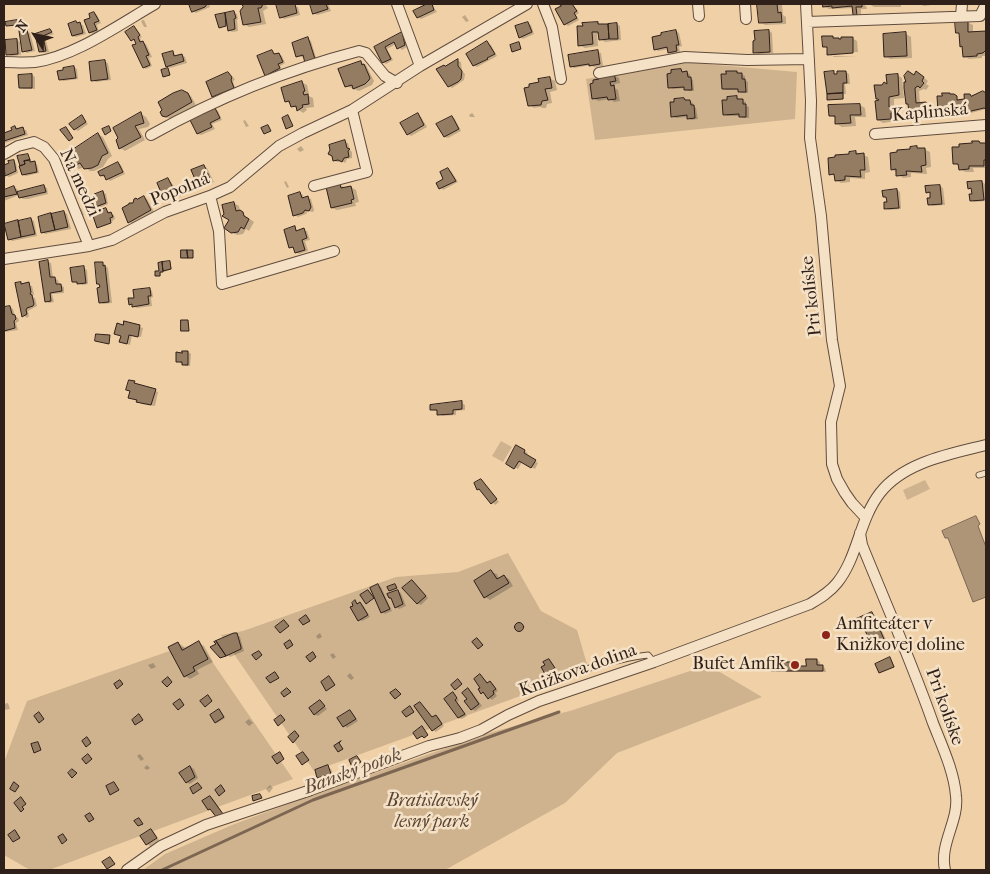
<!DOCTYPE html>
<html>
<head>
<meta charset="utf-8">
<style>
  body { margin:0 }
  #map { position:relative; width:990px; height:874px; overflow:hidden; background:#f0d1a7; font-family:"IM FELL French Canon",serif }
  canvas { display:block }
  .frame { position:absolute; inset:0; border:5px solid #30201a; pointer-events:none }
  .north { position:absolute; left:10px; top:10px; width:50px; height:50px; -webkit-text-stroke:4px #f5e1c6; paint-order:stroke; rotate:305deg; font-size:14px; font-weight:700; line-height:20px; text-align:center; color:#30201a }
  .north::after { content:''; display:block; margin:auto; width:18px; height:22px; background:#30201a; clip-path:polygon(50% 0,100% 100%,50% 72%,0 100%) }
</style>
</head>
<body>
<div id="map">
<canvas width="990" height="874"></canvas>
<div class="frame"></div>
<div class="north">N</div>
</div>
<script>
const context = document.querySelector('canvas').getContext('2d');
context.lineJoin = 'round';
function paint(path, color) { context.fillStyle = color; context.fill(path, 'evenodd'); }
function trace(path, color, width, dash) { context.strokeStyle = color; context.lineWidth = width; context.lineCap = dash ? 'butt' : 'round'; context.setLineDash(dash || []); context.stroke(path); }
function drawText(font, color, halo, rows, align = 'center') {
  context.font = font + ' "IM FELL French Canon",serif'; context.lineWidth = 5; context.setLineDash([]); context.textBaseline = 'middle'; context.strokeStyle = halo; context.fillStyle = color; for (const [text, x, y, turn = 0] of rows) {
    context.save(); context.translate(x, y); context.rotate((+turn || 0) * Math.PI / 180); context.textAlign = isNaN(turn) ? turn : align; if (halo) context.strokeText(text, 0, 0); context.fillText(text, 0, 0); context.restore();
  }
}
const green = new Path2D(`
  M 684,62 L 797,72 L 795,119 L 595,140 L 586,79 Z
  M 501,441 L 512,447 L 503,462 L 492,456 Z
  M 925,480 L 930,489 L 907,500 L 903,490 Z
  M 508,553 L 541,611 L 577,630 L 589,671 L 314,771 L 221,635 L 243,631 L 396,577 L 458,572 Z
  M 200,644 L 293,779 L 49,870 L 30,870 L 4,855 L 4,762 L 27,701 L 178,648 Z
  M 708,665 L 762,697 L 617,753 L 565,803 L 445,870 L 143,870 L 165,854 L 232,825 L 312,795 L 489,733 L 573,710 Z`);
const water = new Path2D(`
  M 976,516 L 980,524 L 978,526 L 986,547 L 986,597 L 973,602 L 948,538 L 945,538 L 942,531 Z`);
const shadow = new Path2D(`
  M 191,4 L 209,4 L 210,7 L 196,13 L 193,11 Z
  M 244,4 L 265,4 L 268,8 L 263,11 L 266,24 L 249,27 L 244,24 Z
  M 278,4 L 293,4 L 294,6 L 298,7 L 300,15 L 284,19 L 281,17 Z
  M 311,4 L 328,4 L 331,11 L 317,15 L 314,13 Z
  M 431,4 L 437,12 L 421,19 L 418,17 L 415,11 Z
  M 561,4 L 573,4 L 579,13 L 576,15 L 579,20 L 568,26 L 565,24 Z
  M 758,4 L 782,4 L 783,15 L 786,17 L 786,24 L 765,25 L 760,22 Z
  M 824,4 L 855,4 L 855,9 L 857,9 L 857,4 L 863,4 L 866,6 L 867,9 L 861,9 L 861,17 L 859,17 L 854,14 L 854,8 L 829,9 L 824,6 Z
  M 869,4 L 901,4 L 901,7 L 874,7 Z
  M 920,4 L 950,4 L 950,5 L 938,4 L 924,6 Z
  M 234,12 L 237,14 L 238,19 L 237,20 L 238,31 L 232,32 L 229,30 L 228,26 L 220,27 L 217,16 Z
  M 94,13 L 97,15 L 101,23 L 97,25 L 99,32 L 93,34 L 90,32 L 92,18 Z
  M 465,15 L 469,21 L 466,22 L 462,17 Z
  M 143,20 L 144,20 L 147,27 L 144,27 L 141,21 Z
  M 967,22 L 973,25 L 973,33 L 986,32 L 986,56 L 982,56 L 982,58 L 969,59 L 964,56 L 963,47 L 961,46 L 961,35 L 957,32 Z
  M 598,23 L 601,25 L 617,24 L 620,26 L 621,40 L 605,42 L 600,39 L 599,34 L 597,34 L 598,46 L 585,48 L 579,45 Z
  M 78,24 L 83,25 L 86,34 L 76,37 L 73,36 Z
  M 528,24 L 531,25 L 534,34 L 523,39 L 520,37 Z
  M 134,27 L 142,37 L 140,38 L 142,43 L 146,44 L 152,57 L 149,58 L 152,66 L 146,69 L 143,67 L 136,41 L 132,40 Z
  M 50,30 L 54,34 L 45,37 L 49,52 L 43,53 L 40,52 L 36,35 Z
  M 26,31 L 30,33 L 35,51 L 27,53 L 24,51 Z
  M 676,31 L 679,33 L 682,46 L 679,47 L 680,52 L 673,54 L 669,52 L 669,49 L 658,51 L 655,49 Z
  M 769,31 L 772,33 L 773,53 L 758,54 L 755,52 Z
  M 401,34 L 405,36 L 408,46 L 402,50 L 396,44 L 387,49 L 393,60 L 386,64 L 383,62 L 375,47 Z
  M 906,34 L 911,37 L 912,58 L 890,59 L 885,56 Z
  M 833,37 L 841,40 L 852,38 L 857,41 L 858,52 L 832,53 L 832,56 L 858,56 L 834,57 L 829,54 L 828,49 L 824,46 Z
  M 308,39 L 311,41 L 317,61 L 298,56 Z
  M 17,40 L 20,42 L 21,55 L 11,56 L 7,54 Z
  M 487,43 L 491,45 L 497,56 L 477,67 L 473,65 Z
  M 272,51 L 276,55 L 279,54 L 282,56 L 285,63 L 280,66 L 282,70 L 269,77 L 266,75 Z
  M 173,52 L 177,57 L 182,55 L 185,57 L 187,63 L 170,68 L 167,66 Z
  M 598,52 L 601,53 L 603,66 L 594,67 L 591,65 L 574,68 L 571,66 Z
  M 458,61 L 461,62 L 462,71 L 465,74 L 464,80 L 452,88 L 449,86 L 446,67 Z
  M 105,62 L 108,63 L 111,80 L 96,82 L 93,80 L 91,64 Z
  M 361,62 L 366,65 L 374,81 L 372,85 L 359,91 L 346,86 Z
  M 74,67 L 77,69 L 78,79 L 63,81 L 60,79 Z
  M 681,71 L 690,74 L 690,78 L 693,80 L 694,91 L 688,91 L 685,88 L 673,89 L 669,87 Z
  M 736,72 L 745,76 L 745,80 L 748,82 L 748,93 L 742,93 L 739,90 L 726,90 L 723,89 Z
  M 839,72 L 846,72 L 849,74 L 850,84 L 845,84 L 846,94 L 844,94 L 844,99 L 830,100 L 834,73 L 839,76 Z
  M 228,74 L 235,79 L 233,82 L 236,90 L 217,98 L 213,96 Z
  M 32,75 L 35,77 L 35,89 L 23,89 L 20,88 Z
  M 614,75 L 619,78 L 620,83 L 615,84 L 615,88 L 618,90 L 620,101 L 614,102 L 610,99 L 598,101 L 593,98 Z
  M 897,75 L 902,78 L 904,98 L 894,99 L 894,109 L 898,111 L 898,116 L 895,116 L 896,121 L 883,123 L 878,120 L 882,101 L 877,98 Z
  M 914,76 L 922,76 L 928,81 L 926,84 L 929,86 L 926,90 L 924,89 L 919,91 L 920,104 L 926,103 L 931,108 L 913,112 L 913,114 L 931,110 L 931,112 L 915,116 L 910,113 Z
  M 549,78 L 555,81 L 557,90 L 550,92 L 552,103 L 547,104 L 546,108 L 543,108 L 540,107 L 534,108 L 529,105 L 540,83 Z
  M 301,82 L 307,85 L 309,94 L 307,95 L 313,98 L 314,107 L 306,108 L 307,110 L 303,113 L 286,101 Z
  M 185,92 L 191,96 L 196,105 L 171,119 L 163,116 L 164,111 Z
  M 983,93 L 986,93 L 986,109 L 971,113 L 967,111 L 954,112 L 954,115 L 950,115 L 940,111 L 954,95 L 959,101 L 965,100 L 970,95 L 973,97 Z
  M 728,98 L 737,98 L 746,102 L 746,106 L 749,107 L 749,118 L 743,118 L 740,116 L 727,116 L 724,114 Z
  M 684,99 L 693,103 L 693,106 L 696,108 L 698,119 L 691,120 L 688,117 L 676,118 L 672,116 Z
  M 860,105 L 865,108 L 866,117 L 855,117 L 856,126 L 842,127 L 837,124 L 835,118 L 830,115 L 829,106 Z
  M 215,109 L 218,111 L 222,120 L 212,124 L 215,129 L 201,135 L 198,134 L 192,120 Z
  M 472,113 L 473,114 L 475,117 L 470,117 L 469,115 Z
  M 141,114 L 146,117 L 150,124 L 148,127 L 139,129 L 145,140 L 125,151 L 120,148 Z
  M 418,115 L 421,117 L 427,127 L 411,136 L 408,134 Z
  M 82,117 L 88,124 L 78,131 L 75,129 Z
  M 452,117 L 455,119 L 461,131 L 448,138 L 445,137 Z
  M 245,120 L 249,126 L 246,127 L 243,121 Z
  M 15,127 L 26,130 L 28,135 L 5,143 L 4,142 L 4,135 L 14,131 Z
  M 98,134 L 103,137 L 112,156 L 108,159 L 103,167 L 94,171 L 90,171 L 84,167 L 79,169 L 74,166 L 67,155 Z
  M 345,142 L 348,143 L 350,150 L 352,152 L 352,158 L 347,159 L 345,163 L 342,161 L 337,162 L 334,160 Z
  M 979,142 L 986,144 L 986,168 L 973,168 L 974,172 L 965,172 L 960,169 L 960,166 L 954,163 Z
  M 301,146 L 304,150 L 300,152 L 297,149 Z
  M 924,149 L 930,152 L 931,167 L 926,168 L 927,174 L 911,173 L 911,177 L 903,178 L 892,169 Z
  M 856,152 L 868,157 L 870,172 L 865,173 L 865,179 L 850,178 L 850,182 L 841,183 L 836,180 L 836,177 L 831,174 L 850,155 Z
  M 28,155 L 31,162 L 37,164 L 39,173 L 26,176 L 23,175 Z
  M 13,162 L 16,163 L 18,173 L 9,177 L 6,175 L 4,166 Z
  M 118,163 L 121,165 L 125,174 L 110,181 L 106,176 L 104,177 L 101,176 Z
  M 204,166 L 207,168 L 214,182 L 202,187 L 199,185 Z
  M 448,169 L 451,171 L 458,182 L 443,190 L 438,184 L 445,180 Z
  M 168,180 L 171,182 L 175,188 L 179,190 L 181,196 L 169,201 L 163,195 L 159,194 Z
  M 286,181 L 289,187 L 287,188 L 284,182 Z
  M 982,182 L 985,184 L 986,201 L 974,202 L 971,200 L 973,195 L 973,190 L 969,188 Z
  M 340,185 L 346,188 L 351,187 L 356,190 L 359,202 L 355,203 L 356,206 L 337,210 L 332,208 Z
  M 44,186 L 47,188 L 48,194 L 28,199 L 23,199 L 19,195 L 4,201 L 4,191 L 14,187 L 17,189 L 19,193 Z
  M 940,186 L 943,188 L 945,205 L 932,206 L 929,204 L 931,199 L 931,194 L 927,192 Z
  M 897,190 L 900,192 L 901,209 L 889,210 L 886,209 L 888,203 L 888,198 L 884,196 Z
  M 103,192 L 106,194 L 108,204 L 94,210 L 91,208 Z
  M 300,193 L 303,195 L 304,199 L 308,198 L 311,199 L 314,210 L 313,212 L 308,211 L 306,214 L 298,217 L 295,215 Z
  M 144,197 L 147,199 L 154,212 L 133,224 L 129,222 Z
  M 234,203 L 239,206 L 240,212 L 254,222 L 249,231 L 246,229 L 243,234 L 237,235 L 225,229 L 231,220 Z
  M 81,208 L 84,215 L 82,216 L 78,209 Z
  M 106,210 L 114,215 L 115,219 L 113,220 L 113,221 L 99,226 L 99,228 L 98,227 Z
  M 64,212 L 67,214 L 71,229 L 45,234 L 42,232 L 39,218 Z
  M 31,219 L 34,221 L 37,236 L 12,241 L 9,239 Z
  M 295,228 L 298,231 L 304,230 L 307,231 L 310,240 L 305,241 L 308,251 L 299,254 L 296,252 L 295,249 L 290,247 Z
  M 48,262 L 51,263 L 53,278 L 58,280 L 59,285 L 64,287 L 64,293 L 52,294 L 54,302 L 49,303 L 46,301 Z
  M 102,263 L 108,268 L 112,303 L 103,304 L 100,302 L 101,289 L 101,285 L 98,284 Z
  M 170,263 L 172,269 L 161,273 L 161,276 L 156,276 L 160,272 L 159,264 Z
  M 83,268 L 87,270 L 88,284 L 82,285 L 73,281 Z
  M 21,283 L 32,286 L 34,294 L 32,297 L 35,298 L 37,306 L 28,311 L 29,316 L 27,318 L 24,316 Z
  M 149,289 L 152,291 L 153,297 L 151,298 L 152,306 L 137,308 L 130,304 Z
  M 10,307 L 13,309 L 15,316 L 18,318 L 19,321 L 16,323 L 18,330 L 4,332 L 4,308 Z
  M 125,322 L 143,328 L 141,337 L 132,335 L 130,345 L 121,342 L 122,336 L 115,334 L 124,326 Z
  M 188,352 L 191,354 L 190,366 L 186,366 L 177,361 L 177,354 Z
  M 130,381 L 158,392 L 155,406 L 141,404 L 138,401 L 129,397 L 131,392 L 128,390 Z
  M 462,403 L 465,405 L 465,410 L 456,411 L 456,415 L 442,416 L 439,414 L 438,411 L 432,410 Z
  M 517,447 L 528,453 L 526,456 L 538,463 L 535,469 L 522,462 L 518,469 L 507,463 Z
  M 481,480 L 499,502 L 495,505 L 482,490 L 478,490 Z
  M 491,572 L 497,574 L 499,579 L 504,576 L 509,579 L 513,586 L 490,600 L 485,597 Z
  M 412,581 L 428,598 L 421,605 L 417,603 Z
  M 378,586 L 381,587 L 392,611 L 385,614 L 382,612 Z
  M 398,591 L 401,593 L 406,606 L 399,609 L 396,607 L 393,599 L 390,598 Z
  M 355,602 L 363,605 L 370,617 L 362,621 L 359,620 Z
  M 872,614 L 875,615 L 886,640 L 872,647 L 869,645 L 870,637 L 863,623 Z
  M 520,623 L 525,627 L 519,632 L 515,626 Z
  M 320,633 L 322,637 L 318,639 L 316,636 Z
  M 237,635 L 240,637 L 244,651 L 230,657 L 228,655 L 221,657 Z
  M 178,643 L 183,646 L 185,650 L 199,643 L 204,646 L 213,662 L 197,670 L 199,674 L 190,679 L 185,676 Z
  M 333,653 L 336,657 L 333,659 L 330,655 Z
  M 890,658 L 895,667 L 880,672 Z
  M 549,660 L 557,670 L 556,670 L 558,674 L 554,676 L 546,673 Z
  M 817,660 L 820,662 L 820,666 L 825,668 L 826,672 L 776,672 L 773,670 L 798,664 L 801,667 L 807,667 Z
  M 153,663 L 156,667 L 151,669 L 148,665 Z
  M 350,673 L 354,678 L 351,680 L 347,676 Z
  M 480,675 L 489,684 L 490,683 L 493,684 L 498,691 L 495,693 L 497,696 L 492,700 L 486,694 L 482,693 Z
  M 468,690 L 472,692 L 482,706 L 475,711 L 471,709 L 468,699 Z
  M 453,694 L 459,700 L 457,702 L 467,716 L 462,719 L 459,718 L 446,699 Z
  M 320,701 L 327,709 L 318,716 L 314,714 Z
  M 8,703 L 10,709 L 4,710 L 4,704 Z
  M 420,703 L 433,718 L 436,716 L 439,718 L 444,726 L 436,732 L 433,730 Z
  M 220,711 L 225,718 L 217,723 L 211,716 Z
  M 350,711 L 358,721 L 347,728 L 339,719 Z
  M 249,719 L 253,723 L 249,726 L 245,722 Z
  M 140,754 L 144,759 L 141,761 L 137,756 Z
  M 147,765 L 150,768 L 147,770 L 144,768 Z
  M 191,767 L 194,769 L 198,778 L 190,784 L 186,782 Z
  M 328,767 L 331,769 L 334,776 L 322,779 L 318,777 Z
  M 270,785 L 273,788 L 269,793 L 266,789 Z
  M 210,797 L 213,799 L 225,816 L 209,809 Z
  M 151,830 L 154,832 L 159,840 L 150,846 L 147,844 Z`);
const stream = new Path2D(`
  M 162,870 L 313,800 L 559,712`);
const building = new Path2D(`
  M 189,4 L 207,4 L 205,7 L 192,12 Z
  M 242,4 L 263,4 L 261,8 L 258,8 L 261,22 L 243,25 L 240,11 L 243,7 Z
  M 276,4 L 295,4 L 297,13 L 280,18 Z
  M 310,4 L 326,4 L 328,9 L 313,14 Z
  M 427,4 L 432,4 L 434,10 L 417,18 L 413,11 Z
  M 559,4 L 572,4 L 577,11 L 574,13 L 577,18 L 564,25 L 555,9 L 561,6 Z
  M 757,4 L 777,4 L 778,13 L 781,12 L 782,22 L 759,23 Z
  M 823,4 L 862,4 L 862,7 L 856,7 L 857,15 L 853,15 L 852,6 L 832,8 L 832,6 L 823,7 Z
  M 234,11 L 236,18 L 234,19 L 235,29 L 228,31 L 225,13 Z
  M 94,12 L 99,21 L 94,23 L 97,30 L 89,33 L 84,20 L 90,18 L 89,14 Z
  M 225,13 L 226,26 L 219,28 L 215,15 Z
  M 17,20 L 18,25 L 6,26 L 5,22 Z
  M 76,21 L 77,23 L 80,22 L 83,33 L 72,36 L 68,24 Z
  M 955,21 L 968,21 L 968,32 L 986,31 L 986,50 L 983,53 L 977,54 L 977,56 L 963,57 L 962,46 L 960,47 L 959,33 L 956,33 Z
  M 528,22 L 532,32 L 519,38 L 515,26 Z
  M 598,22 L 598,24 L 608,24 L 609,39 L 599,40 L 598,32 L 592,32 L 593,44 L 578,46 L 577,26 L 583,26 L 582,23 Z
  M 617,23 L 618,39 L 609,39 L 608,24 Z
  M 134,26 L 140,35 L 138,37 L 140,42 L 143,41 L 149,55 L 146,56 L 150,65 L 143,68 L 132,45 L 136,44 L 134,39 L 131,41 L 125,32 Z
  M 50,29 L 52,32 L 43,36 L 46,51 L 39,52 L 35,34 Z
  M 27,30 L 32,50 L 22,52 L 19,31 Z
  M 676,30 L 679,45 L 676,45 L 677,51 L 668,53 L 667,47 L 654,50 L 652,37 L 661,35 L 661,33 Z
  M 769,30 L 770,52 L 753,53 L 753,41 L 755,40 L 754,31 Z
  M 402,32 L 405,45 L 397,49 L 394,42 L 385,47 L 391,59 L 382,63 L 374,47 Z
  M 906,32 L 907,56 L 884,57 L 883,34 Z
  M 822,36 L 833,36 L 833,38 L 839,38 L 839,39 L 841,39 L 841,37 L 853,37 L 853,53 L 827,55 L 827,47 L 823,47 Z
  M 308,37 L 315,59 L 305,63 L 303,55 L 296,57 L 292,43 Z
  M 17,39 L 18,54 L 6,55 L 5,40 Z
  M 487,41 L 495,54 L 487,58 L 488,59 L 473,66 L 466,54 Z
  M 519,42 L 521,49 L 512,52 L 510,45 Z
  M 272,50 L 274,54 L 279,53 L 283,62 L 278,64 L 280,68 L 265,76 L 257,56 Z
  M 598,50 L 600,64 L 589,66 L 589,64 L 570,67 L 568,55 Z
  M 173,51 L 174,56 L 182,54 L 184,61 L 166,67 L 162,54 Z
  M 458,59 L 458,66 L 462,71 L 461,79 L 458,82 L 448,87 L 436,69 L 444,65 L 445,66 Z
  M 105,60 L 108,79 L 91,81 L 89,62 Z
  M 361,61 L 362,65 L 364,64 L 370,78 L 369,80 L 365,84 L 353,89 L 352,85 L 345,87 L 338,69 Z
  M 74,66 L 76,78 L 59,80 L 57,71 L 63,70 L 63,68 Z
  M 168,68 L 170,75 L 163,77 L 161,70 Z
  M 681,69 L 682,72 L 687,71 L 688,77 L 691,77 L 692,90 L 684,90 L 684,87 L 668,88 L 667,74 L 671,73 L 671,70 Z
  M 726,71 L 737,71 L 737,73 L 742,73 L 742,79 L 745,79 L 746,92 L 738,92 L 738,89 L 722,89 L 721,74 L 726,74 Z
  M 834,71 L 834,74 L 837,74 L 837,71 L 846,71 L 847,83 L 843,83 L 843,93 L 827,94 L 824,72 Z
  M 908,71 L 914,75 L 916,71 L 924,77 L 922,81 L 924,83 L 920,88 L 918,86 L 915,88 L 916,103 L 926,102 L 927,110 L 919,113 L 909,114 L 908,104 L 906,104 L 904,88 L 904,82 L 906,82 L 904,76 Z
  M 228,72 L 232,77 L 231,80 L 234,88 L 212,97 L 206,82 Z
  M 32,74 L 32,88 L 19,88 L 18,75 Z
  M 614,74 L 616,81 L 610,82 L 611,86 L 614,85 L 616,99 L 608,100 L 607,97 L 592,99 L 590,84 L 593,83 L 593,80 L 599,79 L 599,76 Z
  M 898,74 L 899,95 L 889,97 L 889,107 L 893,107 L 893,113 L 891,113 L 891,119 L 877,120 L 875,101 L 879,100 L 878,99 L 876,99 L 874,85 L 882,85 L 884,82 L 887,84 L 886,75 Z
  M 550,77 L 552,88 L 545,89 L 548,100 L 542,101 L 541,105 L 528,106 L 524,88 L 529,87 L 529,84 L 539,82 L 538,79 Z
  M 302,81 L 305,91 L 303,92 L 304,95 L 308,94 L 309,104 L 302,105 L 303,107 L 297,111 L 296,106 L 291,107 L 289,101 L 285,102 L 281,88 Z
  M 182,90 L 188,93 L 192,102 L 166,117 L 162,116 L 160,112 L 162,110 L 158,102 L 173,93 Z
  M 983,91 L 986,93 L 986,109 L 984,108 L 967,112 L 965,110 L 964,94 L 970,94 L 971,96 Z
  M 843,93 L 843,99 L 827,100 L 827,94 Z
  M 942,93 L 950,93 L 950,94 L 954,94 L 957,96 L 957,100 L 964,99 L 965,110 L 951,111 L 952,113 L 945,114 L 945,111 L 938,112 L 937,96 L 942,96 Z
  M 737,96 L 737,99 L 743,99 L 743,104 L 746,104 L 746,117 L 739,117 L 739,114 L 723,115 L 722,100 L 727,100 L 727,97 Z
  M 684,98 L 685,100 L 690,100 L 691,105 L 694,105 L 695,118 L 687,119 L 687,115 L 671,117 L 670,102 L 674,102 L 674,99 Z
  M 860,104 L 861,115 L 850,115 L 851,123 L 835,124 L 835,116 L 829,116 L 828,105 Z
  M 215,108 L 220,118 L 210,123 L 212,127 L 197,134 L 190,120 Z
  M 141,112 L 144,123 L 135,126 L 141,137 L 119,149 L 116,140 L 118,138 L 113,128 Z
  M 418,113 L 424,125 L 407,135 L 400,123 Z
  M 82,115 L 86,122 L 74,130 L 69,124 Z
  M 288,115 L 293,126 L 286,129 L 282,118 Z
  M 452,116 L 459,129 L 444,137 L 436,124 Z
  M 268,125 L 271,131 L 264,134 L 261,128 Z
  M 15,126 L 16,129 L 23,127 L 25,134 L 4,141 L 4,133 L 12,130 L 11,128 Z
  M 109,126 L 111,131 L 105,135 L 102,129 Z
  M 66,127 L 73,138 L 69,141 L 60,130 Z
  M 98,133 L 108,153 L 102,156 L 98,165 L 92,168 L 84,169 L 80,163 L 73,167 L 65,155 Z
  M 345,140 L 347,148 L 350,149 L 348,151 L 349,157 L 344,158 L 342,162 L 338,160 L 333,161 L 332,156 L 328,154 L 330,150 L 329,145 Z
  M 972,141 L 979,141 L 980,143 L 986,143 L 986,160 L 984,160 L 984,166 L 969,166 L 969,169 L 959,170 L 958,164 L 953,164 L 952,147 L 959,147 L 959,144 L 972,143 Z
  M 917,146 L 917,148 L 925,148 L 926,165 L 921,166 L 922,172 L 906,171 L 907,175 L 896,176 L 896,169 L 891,170 L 890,153 L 897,152 L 897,150 L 910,149 L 910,147 Z
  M 856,151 L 856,154 L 864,153 L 865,170 L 860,170 L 861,177 L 845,176 L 845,180 L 835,181 L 834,174 L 829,175 L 828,158 L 835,157 L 835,155 L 849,154 L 849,152 Z
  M 28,154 L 30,160 L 24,161 L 25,164 L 20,166 L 17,156 Z
  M 14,160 L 16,171 L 5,176 L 4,165 L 9,163 L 8,161 Z
  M 30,160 L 30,162 L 35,161 L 37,172 L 22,175 L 19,166 L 25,164 L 24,161 Z
  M 118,162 L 123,172 L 106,180 L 104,175 L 100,176 L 98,172 Z
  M 204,165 L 211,181 L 198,186 L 191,170 Z
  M 448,168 L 456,181 L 439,189 L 436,183 L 443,179 L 440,172 Z
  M 168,178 L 173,188 L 176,187 L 179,194 L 165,200 L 161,193 L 158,194 L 157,192 L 160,190 L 157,183 Z
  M 982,181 L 984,200 L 970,201 L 969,194 L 972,194 L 971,188 L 968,189 L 967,182 Z
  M 340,184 L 341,188 L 351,186 L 354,199 L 351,200 L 352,203 L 331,208 L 326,187 Z
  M 44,185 L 46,192 L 19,198 L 17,192 Z
  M 940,185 L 942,204 L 928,205 L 927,198 L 930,198 L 930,192 L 926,193 L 925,186 Z
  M 14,186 L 17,194 L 4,197 L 4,190 Z
  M 897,189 L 899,208 L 884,209 L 884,202 L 887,202 L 886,197 L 883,197 L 882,191 Z
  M 103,191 L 106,203 L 90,209 L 85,198 Z
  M 300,192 L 302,198 L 308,196 L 311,207 L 309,211 L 305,210 L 303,213 L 293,216 L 288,196 Z
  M 144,196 L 151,210 L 128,223 L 122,208 L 129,204 L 129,203 L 133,203 L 134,199 L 136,198 L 137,199 Z
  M 234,202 L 236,211 L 240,210 L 243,212 L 244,216 L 249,219 L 244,229 L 241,227 L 238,232 L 231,233 L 224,228 L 229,220 L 222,216 L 224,214 L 222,205 Z
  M 106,208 L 108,213 L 111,212 L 113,217 L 110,218 L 111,223 L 97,228 L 92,213 Z
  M 64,211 L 68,227 L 55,230 L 51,214 Z
  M 51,213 L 55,230 L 41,233 L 38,217 Z
  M 31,218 L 35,234 L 21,237 L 18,221 Z
  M 18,220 L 21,237 L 8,240 L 4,224 Z
  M 295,226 L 296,231 L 304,228 L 307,238 L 302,240 L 305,250 L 295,253 L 293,247 L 289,248 L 284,230 Z
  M 181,250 L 187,250 L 188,258 L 181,258 Z
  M 187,250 L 193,250 L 193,258 L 188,258 Z
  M 48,260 L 50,277 L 55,277 L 56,284 L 61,284 L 62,291 L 50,293 L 51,301 L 45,302 L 39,262 Z
  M 170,261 L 171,269 L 163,271 L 162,262 Z
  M 95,262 L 103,262 L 103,266 L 105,265 L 109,302 L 99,303 L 97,288 L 100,287 L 99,284 L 97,284 Z
  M 162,262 L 163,272 L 160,272 L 160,276 L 155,276 L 155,271 L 159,271 L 158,263 Z
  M 84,266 L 86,283 L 77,284 L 77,282 L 72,282 L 70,268 Z
  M 21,282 L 21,284 L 29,282 L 31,292 L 30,294 L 32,295 L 34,304 L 33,306 L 27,308 L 26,310 L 27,314 L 22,317 L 15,283 Z
  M 150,288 L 151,296 L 148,296 L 149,304 L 132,307 L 132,304 L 129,305 L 128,298 L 134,298 L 133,290 Z
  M 10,306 L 12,314 L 15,315 L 16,319 L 14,321 L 15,328 L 4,331 L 4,307 Z
  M 181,320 L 188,320 L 189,331 L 181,331 Z
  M 124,321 L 140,325 L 138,337 L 129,335 L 127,344 L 119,342 L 121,336 L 114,334 L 117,323 L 123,325 Z
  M 96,334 L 110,335 L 109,344 L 95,341 Z
  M 182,351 L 188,351 L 188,365 L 182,365 L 182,362 L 176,362 L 176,352 L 182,353 Z
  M 129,380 L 135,381 L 134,383 L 156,389 L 151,405 L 136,402 L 137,400 L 128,398 L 130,391 L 126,390 Z
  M 462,401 L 462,409 L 453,410 L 453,414 L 437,415 L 437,410 L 430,410 L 430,405 Z
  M 516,445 L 525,450 L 524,453 L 536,460 L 531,468 L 519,461 L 514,469 L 506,464 Z
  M 481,479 L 497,499 L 491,504 L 479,489 L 477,490 L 474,483 Z
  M 491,570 L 497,579 L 504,575 L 509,583 L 484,598 L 474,581 Z
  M 412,580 L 426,596 L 417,604 L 402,588 Z
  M 378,584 L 390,609 L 381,613 L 370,588 Z
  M 395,584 L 397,588 L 389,591 L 387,587 Z
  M 368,590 L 374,598 L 366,604 L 360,595 Z
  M 398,590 L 403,604 L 395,608 L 391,598 L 389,598 L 387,594 Z
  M 355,600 L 357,604 L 360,602 L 368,615 L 358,621 L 350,607 L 353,606 L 352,603 Z
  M 872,612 L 884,639 L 868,646 L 868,637 L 862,624 L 856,619 Z
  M 306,615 L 310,621 L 303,625 L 299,620 Z
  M 284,620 L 289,626 L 280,633 L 275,627 Z
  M514.5 627a4.5 4.5 0 1 1 9 0a4.5 4.5 0 1 1-9 0Z
  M 234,633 L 237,633 L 241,647 L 241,649 L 226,656 L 216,641 Z
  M 477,638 L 483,645 L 478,649 L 472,642 Z
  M 290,640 L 293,645 L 287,649 L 284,644 Z
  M 199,641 L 208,659 L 193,667 L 195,671 L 184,677 L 168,647 L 178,642 L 182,650 Z
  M 216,641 L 226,656 L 220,658 L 210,647 L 216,644 L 214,642 Z
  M 259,651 L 262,655 L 256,660 L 252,655 Z
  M 313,652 L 316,657 L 310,662 L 306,657 Z
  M 890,657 L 894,667 L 879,673 L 875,664 Z
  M 549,659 L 555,668 L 553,669 L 555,672 L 550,675 L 548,672 L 545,674 L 541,667 L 545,665 L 543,662 Z
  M 806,659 L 817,659 L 817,665 L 823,665 L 823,671 L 771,671 L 771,662 L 798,662 L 798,666 L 806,666 Z
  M 275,672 L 279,678 L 270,683 L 266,678 Z
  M 480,674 L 487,683 L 490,681 L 496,689 L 493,691 L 494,694 L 488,699 L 483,692 L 481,694 L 478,689 L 480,688 L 474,679 Z
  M 329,676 L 335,685 L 326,691 L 321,682 Z
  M 168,677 L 172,682 L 167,687 L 162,682 Z
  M 458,679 L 462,684 L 455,690 L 451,685 Z
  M 120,680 L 123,684 L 117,689 L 114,684 Z
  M 287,688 L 291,692 L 284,697 L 281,693 Z
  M 468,688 L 479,704 L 471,710 L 464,701 L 467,699 L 462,693 Z
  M 396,689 L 401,694 L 395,699 L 390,693 Z
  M 453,692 L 457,698 L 455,700 L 465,714 L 458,718 L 444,699 Z
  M 208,695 L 212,701 L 205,707 L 200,701 Z
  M 180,699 L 184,705 L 178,710 L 173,704 Z
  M 320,700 L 325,706 L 314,715 L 309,708 Z
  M 420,702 L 432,717 L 436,715 L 442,724 L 432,731 L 414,706 Z
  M 410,706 L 414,712 L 406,717 L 402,712 Z
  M 219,709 L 224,717 L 215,723 L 210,715 Z
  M 350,710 L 356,719 L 343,727 L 337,718 Z
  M 39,712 L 44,719 L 39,723 L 34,716 Z
  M 139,714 L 143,720 L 135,725 L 132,720 Z
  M 281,715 L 285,720 L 278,726 L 274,720 Z
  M 422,726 L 428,735 L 424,738 L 422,736 L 417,739 L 413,733 Z
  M 295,731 L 299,736 L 293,743 L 288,737 Z
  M 87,737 L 91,743 L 86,747 L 82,741 Z
  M 341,741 L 339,743 L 343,749 L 338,752 L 334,746 Z
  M 38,742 L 41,750 L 34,753 L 31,744 Z
  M 280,752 L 284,759 L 277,764 L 272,757 Z
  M 303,752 L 309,760 L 302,765 L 296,756 Z
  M 88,754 L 92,759 L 86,764 L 82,759 Z
  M 357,756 L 361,762 L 352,767 L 349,760 Z
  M 328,765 L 331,774 L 317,778 L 315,770 Z
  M 190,766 L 195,777 L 186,783 L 179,773 Z
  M 72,769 L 77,773 L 72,778 L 68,773 Z
  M 14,782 L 19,786 L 15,792 L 10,789 Z
  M 114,782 L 119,790 L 110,795 L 106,786 Z
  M 198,783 L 202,788 L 193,794 L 190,788 Z
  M 221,785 L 225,791 L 219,796 L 215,790 Z
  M 260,794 L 262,798 L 253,801 L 252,796 Z
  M 210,796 L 223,814 L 217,818 L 210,809 L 208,810 L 202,801 Z
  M 21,797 L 26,804 L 22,807 L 24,809 L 21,812 L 14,803 Z
  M 90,813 L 94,819 L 89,822 L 85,816 Z
  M 139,818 L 143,824 L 138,826 L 134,821 Z
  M 151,829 L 157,838 L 146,845 L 140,836 Z
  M 15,830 L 20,838 L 13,842 L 8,835 Z
  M 63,834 L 67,840 L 62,844 L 58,837 Z
  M 110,857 L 115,864 L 107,869 L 102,862 Z`);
const lane = new Path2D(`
  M 979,475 L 986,473
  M 544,680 C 579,673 611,659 648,655 L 654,662`);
const street = new Path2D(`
  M 397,4 L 420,66
  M 543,4 L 552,27 L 561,79
  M 698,4 L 699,16
  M 745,4 L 746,19
  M 806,4 L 811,101 L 810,138 L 821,216 L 832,340 L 840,386 L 831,422 L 832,464 L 837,479 L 845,493 L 852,503 L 866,518
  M 961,16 L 962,4
  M 807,22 L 980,16 L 986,4
  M 4,62 C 14,62 25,63 35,62 C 74,57 120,24 155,4
  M 599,73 L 685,57 L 747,60 L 809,59
  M 875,134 L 986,125
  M 151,135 C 217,98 286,70 359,51 L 366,53 L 385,76 L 397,83
  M 4,154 L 18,146 L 34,142 L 44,147 L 54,159 L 89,246
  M 314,186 L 367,172 L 352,110
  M 210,196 L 219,231 L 222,284 L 334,251
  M 4,259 L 89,246 L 112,240 L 165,212 L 210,196 L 230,187 L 279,146 L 303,133 L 352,110 L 420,66 L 527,4
  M 860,533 L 862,545 C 886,604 912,663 933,723 C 942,746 954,771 956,796 C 959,821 939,844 945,870
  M 127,870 L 161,846 L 206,825 L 311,790 L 429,746 L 460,738 L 481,730 L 508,715 L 539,701 L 654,662 L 810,604 C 820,598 830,592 837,583 C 858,557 859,520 880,493 C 904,462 950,454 986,445`);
const markers = [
  [826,635,5,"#8f2418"],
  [795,665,5,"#8f2418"]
];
const streetNames = [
  ["Kaplinská",930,113,-5],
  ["Na medzi",79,183,65],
  ["Popolná",180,190,-22],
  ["Pri kolíske",812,296,-96],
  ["Knižkova dolina",578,671,-20],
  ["Pri kolíske",944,707,70]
];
const poiNames = [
  ["Amfiteáter v",836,625],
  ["Knižkovej doline",836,646],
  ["Bufet Amfik",785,665,"right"]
];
const parkNames = [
  ["Bratislavský",432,802],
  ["lesný park",432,823]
];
const waterNames = [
  ["Banský potok",353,772,-20]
];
paint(green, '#cfb38f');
paint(water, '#af9577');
trace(water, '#7c6652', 1);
paint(shadow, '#0003');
trace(stream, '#7c6652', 3);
paint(building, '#947c63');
trace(building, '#30201a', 1);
trace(lane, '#604c3d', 7);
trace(street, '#604c3d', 12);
trace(lane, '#f5e1c6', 5);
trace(street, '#f5e1c6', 10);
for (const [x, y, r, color] of markers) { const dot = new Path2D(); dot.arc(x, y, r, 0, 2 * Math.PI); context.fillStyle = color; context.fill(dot); trace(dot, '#f5e1c6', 2); }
drawText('18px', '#30201a', '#f5e1c6', streetNames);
drawText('18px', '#30201a', '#f5e1c6', poiNames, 'left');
drawText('italic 18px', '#584537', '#f5e1c6', parkNames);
drawText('italic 19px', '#5c493b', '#f5e1c6', waterNames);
</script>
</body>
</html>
